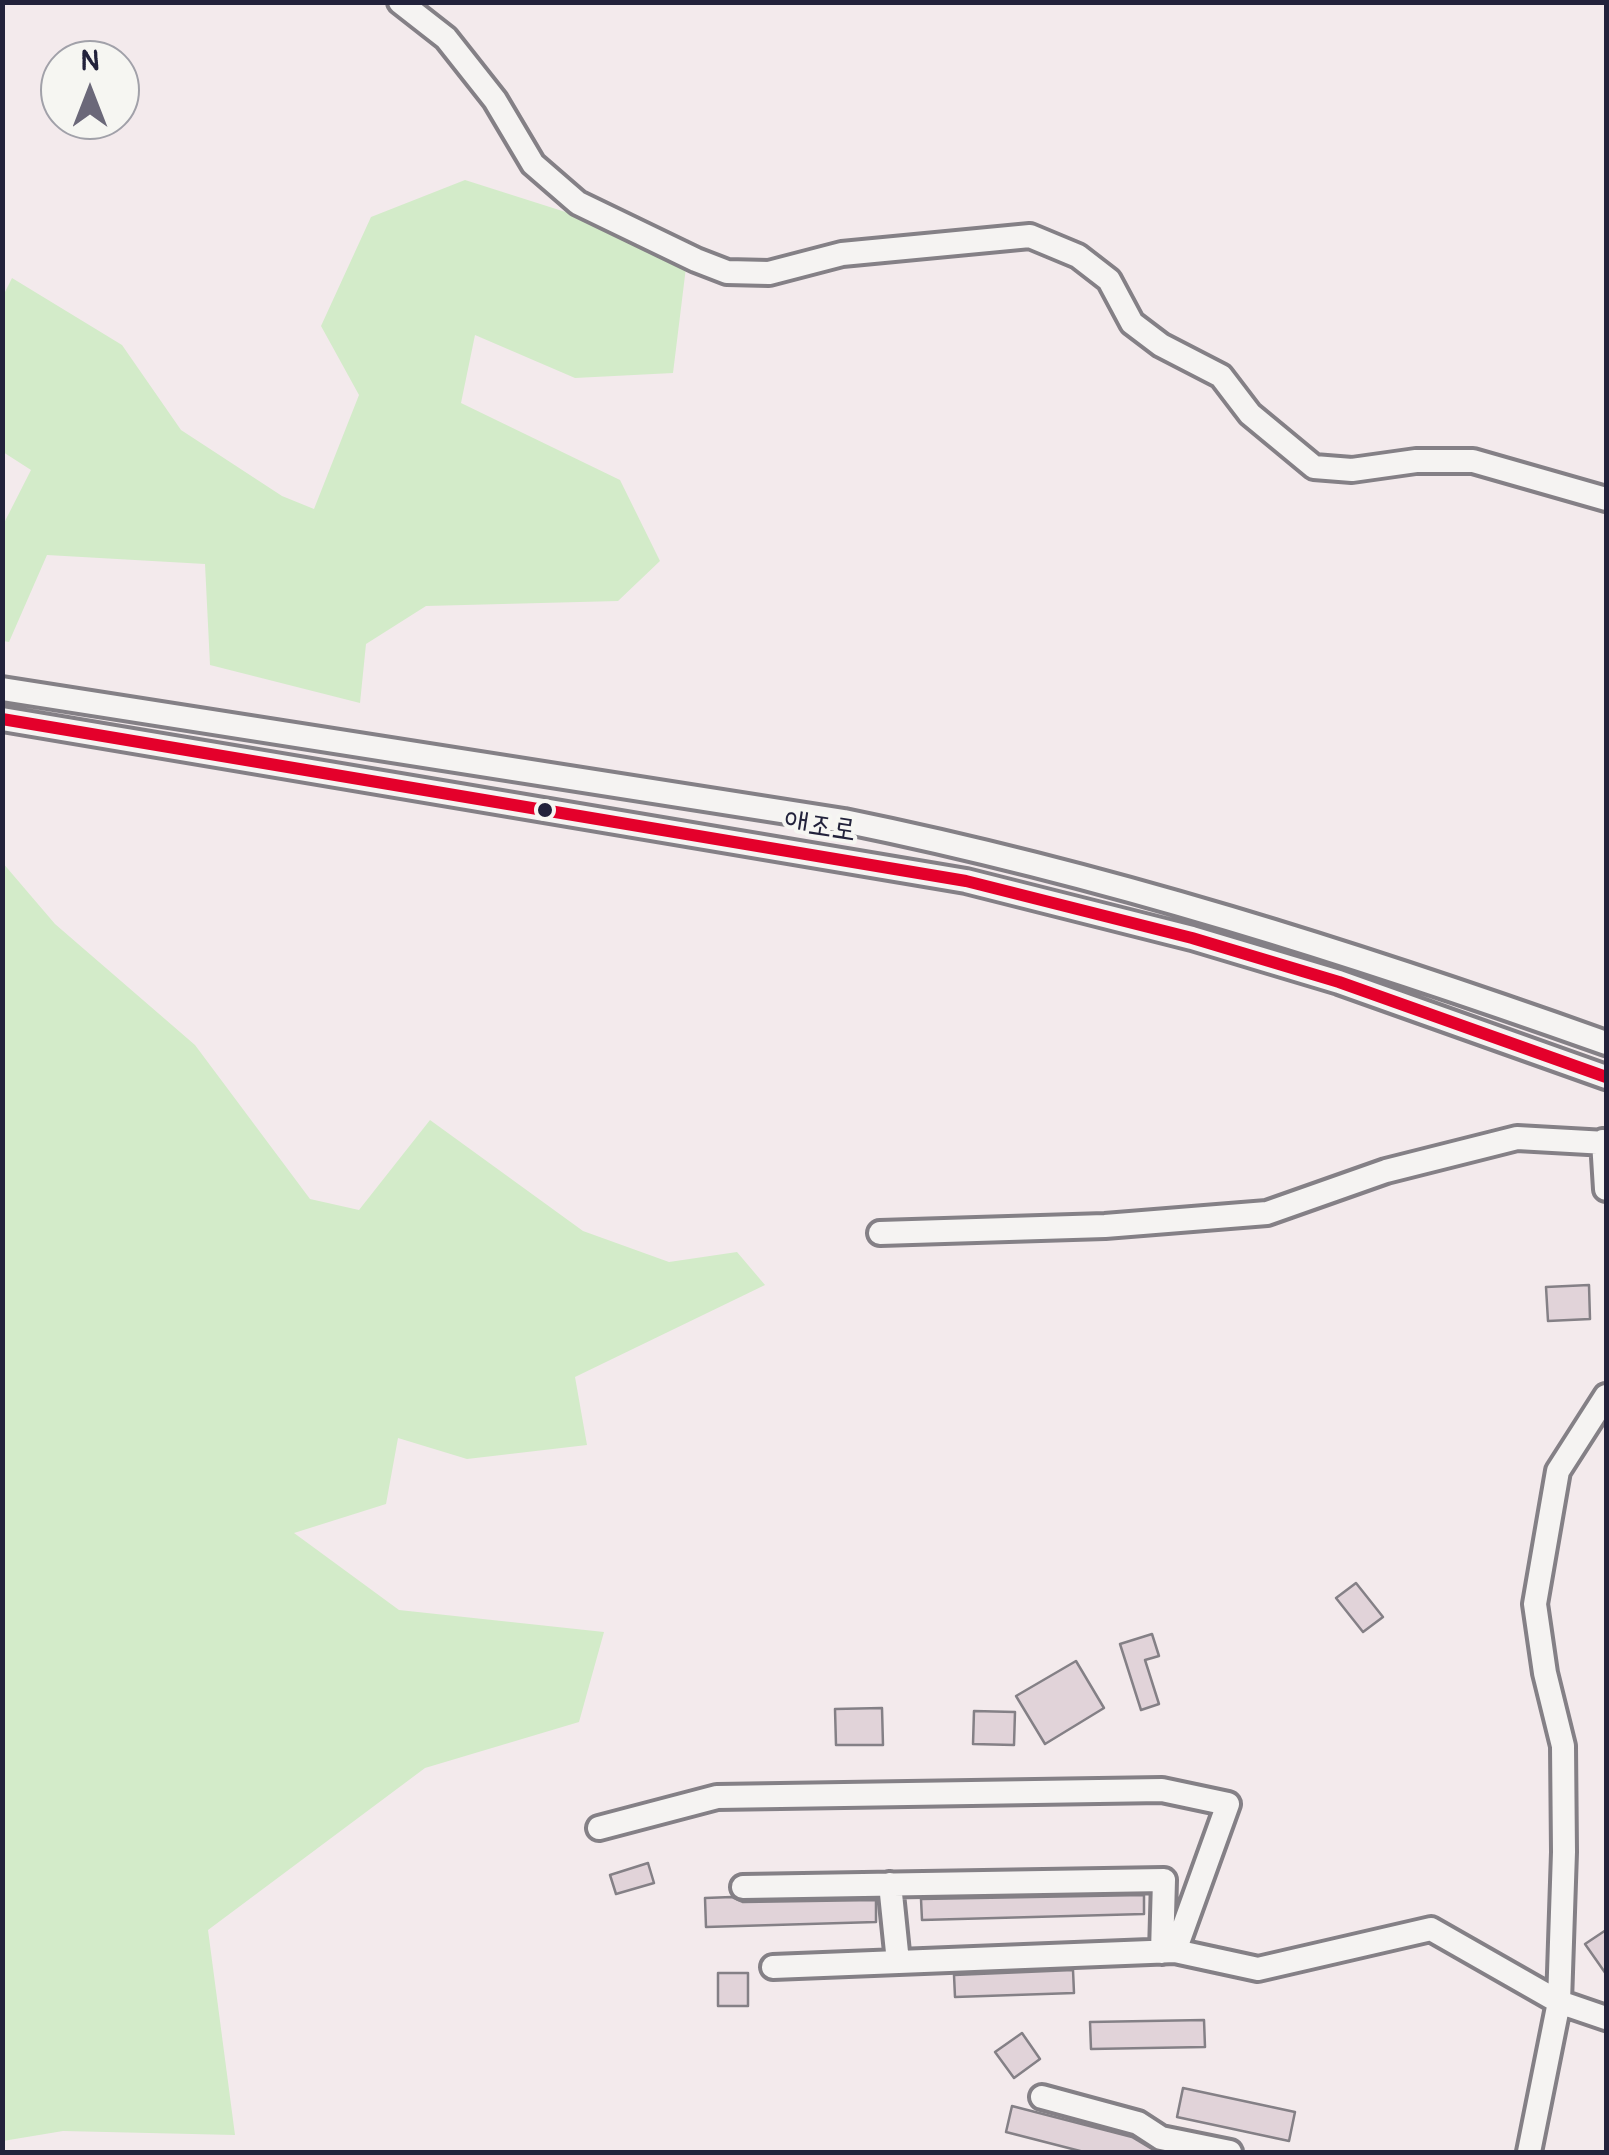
<!DOCTYPE html>
<html>
<head>
<meta charset="utf-8">
<style>
  body { margin:0 }
  #map { position:relative; width:1609px; height:2155px; overflow:hidden; background:#f3eaec; font-family:Pangolin,sans-serif }
  canvas { display:block }
  .frame { position:absolute; inset:0; border:5px solid #22223b; pointer-events:none }
  .north { position:absolute; left:40px; top:40px; width:100px; height:100px; box-sizing:border-box; background:#f6f6f2; border:2px solid #a1a1a9; border-radius:50%; rotate:0deg; font-size:28px; font-weight:700; line-height:40px; text-align:center; color:#22223b }
  .north::after { content:''; display:block; margin:auto; width:35px; height:45px; background:#6b6879; clip-path:polygon(50% 0,100% 100%,50% 72%,0 100%) }
</style>
</head>
<body>
<div id="map">
<canvas width="1609" height="2155"></canvas>
<div class="frame"></div>
<div class="north">N</div>
</div>
<script>
const context = document.querySelector('canvas').getContext('2d');
context.lineJoin = 'round';
function paint(path, color) { context.fillStyle = color; context.fill(path, 'evenodd'); }
function trace(path, color, width, dash) { context.strokeStyle = color; context.lineWidth = width; context.lineCap = dash ? 'butt' : 'round'; context.setLineDash(dash || []); context.stroke(path); }
function drawText(font, color, halo, rows, align = 'center') {
  context.font = font + ' Pangolin,"Poor Story",sans-serif'; context.lineWidth = 8; context.setLineDash([]); context.textBaseline = 'middle'; context.strokeStyle = halo; context.fillStyle = color; for (const [text, x, y, turn = 0] of rows) {
    context.save(); context.translate(x, y); context.rotate((+turn || 0) * Math.PI / 180); context.textAlign = isNaN(turn) ? turn : align; if (halo) context.strokeText(text, 0, 0); context.fillText(text, 0, 0); context.restore();
  }
}
const green = new Path2D(`
  M 465,180 L 688,251 L 673,373 L 575,378 L 475,335 L 461,403 L 620,480 L 660,561 L 618,601 L 426,606 L 366,644 L 360,703 L 210,665 L 205,564 L 47,555 L 9,642 L 3,641 L 3,525 L 31,470 L 3,452 L 3,296 L 12,278 L 122,345 L 181,430 L 282,496 L 314,509 L 359,395 L 321,326 L 371,217 Z
  M 2,862 L 55,924 L 195,1045 L 310,1199 L 359,1210 L 430,1120 L 583,1231 L 669,1262 L 737,1252 L 765,1285 L 575,1377 L 587,1445 L 467,1459 L 398,1438 L 386,1504 L 294,1533 L 399,1610 L 604,1632 L 579,1722 L 425,1768 L 208,1930 L 235,2135 L 63,2131 L 3,2141 Z`);
const building = new Path2D(`
  M 1589,1285 L 1590,1319 L 1548,1321 L 1546,1287 Z
  M 1356,1583 L 1383,1617 L 1363,1632 L 1336,1598 Z
  M 1152,1634 L 1159,1656 L 1145,1660 L 1159,1704 L 1141,1710 L 1120,1644 Z
  M 1076,1661 L 1104,1708 L 1045,1744 L 1016,1696 Z
  M 882,1708 L 883,1745 L 836,1745 L 835,1709 Z
  M 974,1711 L 1015,1712 L 1014,1745 L 973,1744 Z
  M 648,1863 L 654,1883 L 616,1894 L 610,1875 Z
  M 1144,1895 L 1144,1914 L 922,1920 L 921,1899 Z
  M 732,1897 L 743,1902 L 876,1900 L 876,1922 L 706,1927 L 705,1898 Z
  M 1606,1930 L 1606,1974 L 1585,1944 Z
  M 1073,1970 L 1074,1993 L 955,1997 L 954,1975 Z
  M 718,1973 L 748,1973 L 748,2006 L 718,2006 Z
  M 1204,2020 L 1205,2047 L 1091,2049 L 1090,2022 Z
  M 1022,2033 L 1040,2059 L 1014,2078 L 995,2052 Z
  M 1183,2088 L 1295,2112 L 1289,2141 L 1177,2117 Z
  M 1012,2106 L 1132,2137 L 1157,2152 L 1084,2152 L 1006,2132 Z`);
const minor = new Path2D(`
  M 400,2 L 446,38 L 495,100 L 533,164 L 578,203 L 696,260 L 727,272 L 769,273 L 842,254 L 1030,236 L 1078,256 L 1109,280 L 1132,323 L 1161,345 L 1221,376 L 1250,414 L 1314,467 L 1352,470 L 1416,461 L 1473,461 L 1606,499
  M 2,689 L 844,821 C 1108,875 1353,953 1606,1043
  M 2,719 L 966,881 L 1192,938 L 1339,982 L 1606,1077
  M 1603,1141 L 1606,1189
  M 880,1233 L 1105,1226 L 1267,1213 L 1386,1171 L 1517,1138 L 1606,1143
  M 599,1828 L 717,1797 L 1162,1790 L 1228,1804 L 1175,1951
  M 890,1884 L 898,1962
  M 743,1887 L 1164,1880 L 1162,1952
  M 773,1967 L 1175,1951 L 1258,1969 L 1431,1929 L 1559,2002 L 1606,2018
  M 1042,2097 L 1138,2123 L 1161,2138 L 1230,2152
  M 1529,2152 L 1559,2002 L 1564,1852 L 1563,1746 L 1545,1673 L 1535,1604 L 1558,1471 L 1606,1396`);
const bus1 = new Path2D(`
  M 2,719 L 966,881 L 1192,938 L 1339,982 L 1606,1077`);
const markers = [
  [545,810,9,"#22223b"]
];
const streetNames = [
  ["애조로",820,827,9]
];
paint(green, '#d3ebc9');
paint(building, '#e1d3d9');
trace(building, '#848086', 2.5);
trace(minor, '#848086', 30);
trace(minor, '#f5f3f2', 22);
trace(bus1, '#e4002b', 12);
for (const [x, y, r, color] of markers) { const dot = new Path2D(); dot.arc(x, y, r, 0, 2 * Math.PI); context.fillStyle = color; context.fill(dot); trace(dot, '#f6f6f2', 4); }
drawText('30px', '#22223b', '#f6f6f2', streetNames);
</script>
</body>
</html>
